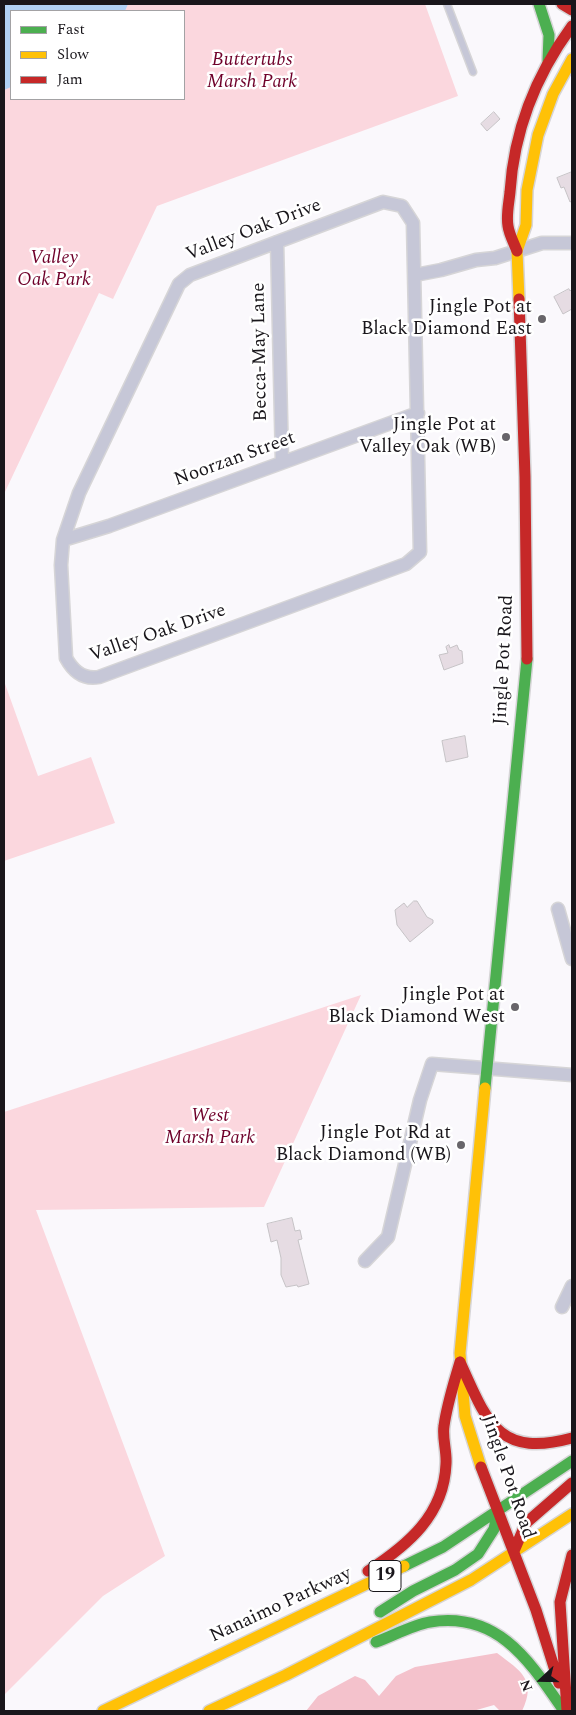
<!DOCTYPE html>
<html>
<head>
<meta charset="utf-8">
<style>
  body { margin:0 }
  #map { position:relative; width:576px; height:1715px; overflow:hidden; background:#faf8fc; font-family:Spectral,serif }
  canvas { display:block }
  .frame { position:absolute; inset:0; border:5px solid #19161b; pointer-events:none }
  .legend { position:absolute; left:10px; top:10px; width:175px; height:90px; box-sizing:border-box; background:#fff; border:1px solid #a3a2a4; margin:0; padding:6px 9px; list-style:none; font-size:15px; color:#19161b }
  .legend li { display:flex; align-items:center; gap:10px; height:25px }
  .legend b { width:25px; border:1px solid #a3a2a4 }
  .north { position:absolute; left:516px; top:1655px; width:50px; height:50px; -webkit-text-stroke:4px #fff; paint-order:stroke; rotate:249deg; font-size:14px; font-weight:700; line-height:20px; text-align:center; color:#19161b }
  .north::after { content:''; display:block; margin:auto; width:18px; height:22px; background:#19161b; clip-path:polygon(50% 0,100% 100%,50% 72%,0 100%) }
</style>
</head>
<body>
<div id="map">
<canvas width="576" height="1715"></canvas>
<div class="frame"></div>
<ul class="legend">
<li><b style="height:6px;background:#4caf50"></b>Fast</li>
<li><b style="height:6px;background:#ffc107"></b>Slow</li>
<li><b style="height:6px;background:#c62828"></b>Jam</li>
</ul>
<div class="north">N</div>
</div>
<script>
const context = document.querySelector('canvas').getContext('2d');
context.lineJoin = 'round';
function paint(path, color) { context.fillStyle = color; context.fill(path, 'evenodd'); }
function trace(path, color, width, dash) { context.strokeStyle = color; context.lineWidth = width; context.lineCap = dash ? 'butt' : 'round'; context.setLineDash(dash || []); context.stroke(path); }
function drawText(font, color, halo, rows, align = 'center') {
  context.font = font + ' Spectral,serif'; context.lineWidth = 5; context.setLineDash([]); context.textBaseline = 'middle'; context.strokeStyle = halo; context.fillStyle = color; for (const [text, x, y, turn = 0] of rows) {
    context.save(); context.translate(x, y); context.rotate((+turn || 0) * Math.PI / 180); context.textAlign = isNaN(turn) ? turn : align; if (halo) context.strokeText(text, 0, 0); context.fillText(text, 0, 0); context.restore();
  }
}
const green = new Path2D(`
  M 4,4 L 425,4 L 458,96 L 157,206 L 113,299 L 99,293 L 4,494 ZM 11,11 L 184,11 L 184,99 L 11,99 Z
  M 4,681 L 38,776 L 91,757 L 115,823 L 4,861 Z
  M 361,995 L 264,1207 L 36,1210 L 165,1556 L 103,1596 L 4,1695 L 4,1112 Z`);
const forest = new Path2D(`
  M 497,1653 C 521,1671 537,1680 522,1711 L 500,1711 L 494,1705 L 473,1711 L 306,1711 L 318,1696 L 355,1676 L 365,1680 L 379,1696 L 396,1676 L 415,1667 Z`);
const water = new Path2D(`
  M 4,4 L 128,4 L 125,11 L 11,11 L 11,87 L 4,90 Z`);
const building = new Path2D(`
  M 494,112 L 500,119 L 487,131 L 481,124 Z
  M 572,172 L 572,201 L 570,202 L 564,187 L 561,188 L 557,178 Z
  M 569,289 L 570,291 L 572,289 L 572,309 L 563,314 L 554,297 Z
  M 449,645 L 450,648 L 457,645 L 459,650 L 462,651 L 463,663 L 444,670 L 439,655 L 448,653 L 446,647 Z
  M 465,736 L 468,757 L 446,762 L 442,741 Z
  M 414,901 L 417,901 L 427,917 L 433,920 L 433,923 L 410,942 L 397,925 L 395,910 L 404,903 L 407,907 Z
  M 292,1218 L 295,1231 L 300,1230 L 302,1239 L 298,1240 L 309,1284 L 298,1287 L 297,1285 L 286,1287 L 281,1275 L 281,1258 L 277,1240 L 271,1242 L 267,1224 Z`);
const lane = new Path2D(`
  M 447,4 L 473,72`);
const street = new Path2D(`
  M 383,202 L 402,206 L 413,223 L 420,552 L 406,564 L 99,677 C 83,680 73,671 66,658 L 61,565 L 63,540 L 79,493 L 179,284 L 190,275 Z
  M 277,242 L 282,462
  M 415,275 L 441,270 L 476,260 L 495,258 L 542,243 L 572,243
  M 63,540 L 109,526 L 418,413
  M 558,909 L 572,959
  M 365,1261 L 388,1237 L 420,1100 L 432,1064 L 572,1075
  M 562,1307 L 572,1286`);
const fast = new Path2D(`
  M 539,4 L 549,35 L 548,61
  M 485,1088 L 527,659
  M 404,1566 L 443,1547 L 572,1461
  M 380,1612 L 413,1591 L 455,1570 L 478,1554 L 494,1529 L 498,1511
  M 376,1642 C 393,1636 412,1625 430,1622 C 499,1611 530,1662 564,1711`);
const slow = new Path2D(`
  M 519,299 L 517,251 L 526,225 L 527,190 L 538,135 L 553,94 L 572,59
  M 481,1467 L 465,1416 L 460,1353 L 485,1088
  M 103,1711 L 404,1566
  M 209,1711 L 286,1675 L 471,1580 L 572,1514`);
const jam = new Path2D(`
  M 562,4 L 572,10
  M 517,251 C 514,243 509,234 508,226 C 506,215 509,203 510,192 C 514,130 536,75 572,26
  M 519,299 L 525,477 L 527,659
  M 460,1362 C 487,1422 498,1458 572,1438
  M 481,1467 L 536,1610 L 559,1683
  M 514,1551 L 526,1523 L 572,1483
  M 368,1571 C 408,1545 444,1515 446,1464 C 447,1451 442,1438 444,1426 C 447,1404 454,1383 460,1362
  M 567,1711 L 560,1602 L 572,1555`);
const markers = [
  [542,319,5,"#68656a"],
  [506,437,5,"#68656a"],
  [515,1007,5,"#68656a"],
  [461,1145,5,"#68656a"]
];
const shields = [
  [385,1576,32]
];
const shieldNames = [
  ["19",385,1576]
];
const parkNames = [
  ["Buttertubs",252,61],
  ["Marsh Park",252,83],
  ["Valley",54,259],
  ["Oak Park",54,281],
  ["West",210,1117],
  ["Marsh Park",210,1139]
];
const streetNames = [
  ["Valley Oak Drive",254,231,-21],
  ["Becca-May Lane",261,352,-91],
  ["Noorzan Street",235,460,-20],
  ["Valley Oak Drive",158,634,-19],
  ["Jingle Pot Road",505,660,-87],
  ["Jingle Pot Road",507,1477,71],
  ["Nanaimo Parkway",281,1606,-25]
];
const poiNames = [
  ["Jingle Pot at",532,308],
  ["Black Diamond East",532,330],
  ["Jingle Pot at",496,426],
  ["Valley Oak (WB)",496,448],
  ["Jingle Pot at",505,996],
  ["Black Diamond West",505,1018],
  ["Jingle Pot Rd at",451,1134],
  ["Black Diamond (WB)",451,1156]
];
paint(green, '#fbd7de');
paint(forest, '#f4c2cc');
paint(water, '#b0d0f5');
paint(building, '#e6dce3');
trace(building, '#c6c3c6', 1);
trace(lane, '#d6d5d7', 9);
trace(street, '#d6d5d7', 15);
trace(fast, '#d6d5d7', 14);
trace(slow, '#d6d5d7', 14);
trace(jam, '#d6d5d7', 14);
trace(lane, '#c6c7d7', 6);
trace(street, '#c6c7d7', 12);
trace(fast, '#4caf50', 11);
trace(slow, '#ffc107', 11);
trace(jam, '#c62828', 11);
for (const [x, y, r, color] of markers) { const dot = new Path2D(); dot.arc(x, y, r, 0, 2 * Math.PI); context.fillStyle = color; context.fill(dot); trace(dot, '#fff', 2); }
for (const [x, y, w] of shields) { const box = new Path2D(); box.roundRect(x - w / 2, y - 15.5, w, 31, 4); context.fillStyle = '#fff'; context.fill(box); trace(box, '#19161b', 1); }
drawText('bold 18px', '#19161b', null, shieldNames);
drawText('italic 19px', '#6f002a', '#fff', parkNames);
drawText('19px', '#19161b', '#fff', streetNames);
drawText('19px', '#19161b', '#fff', poiNames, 'right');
</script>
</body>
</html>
